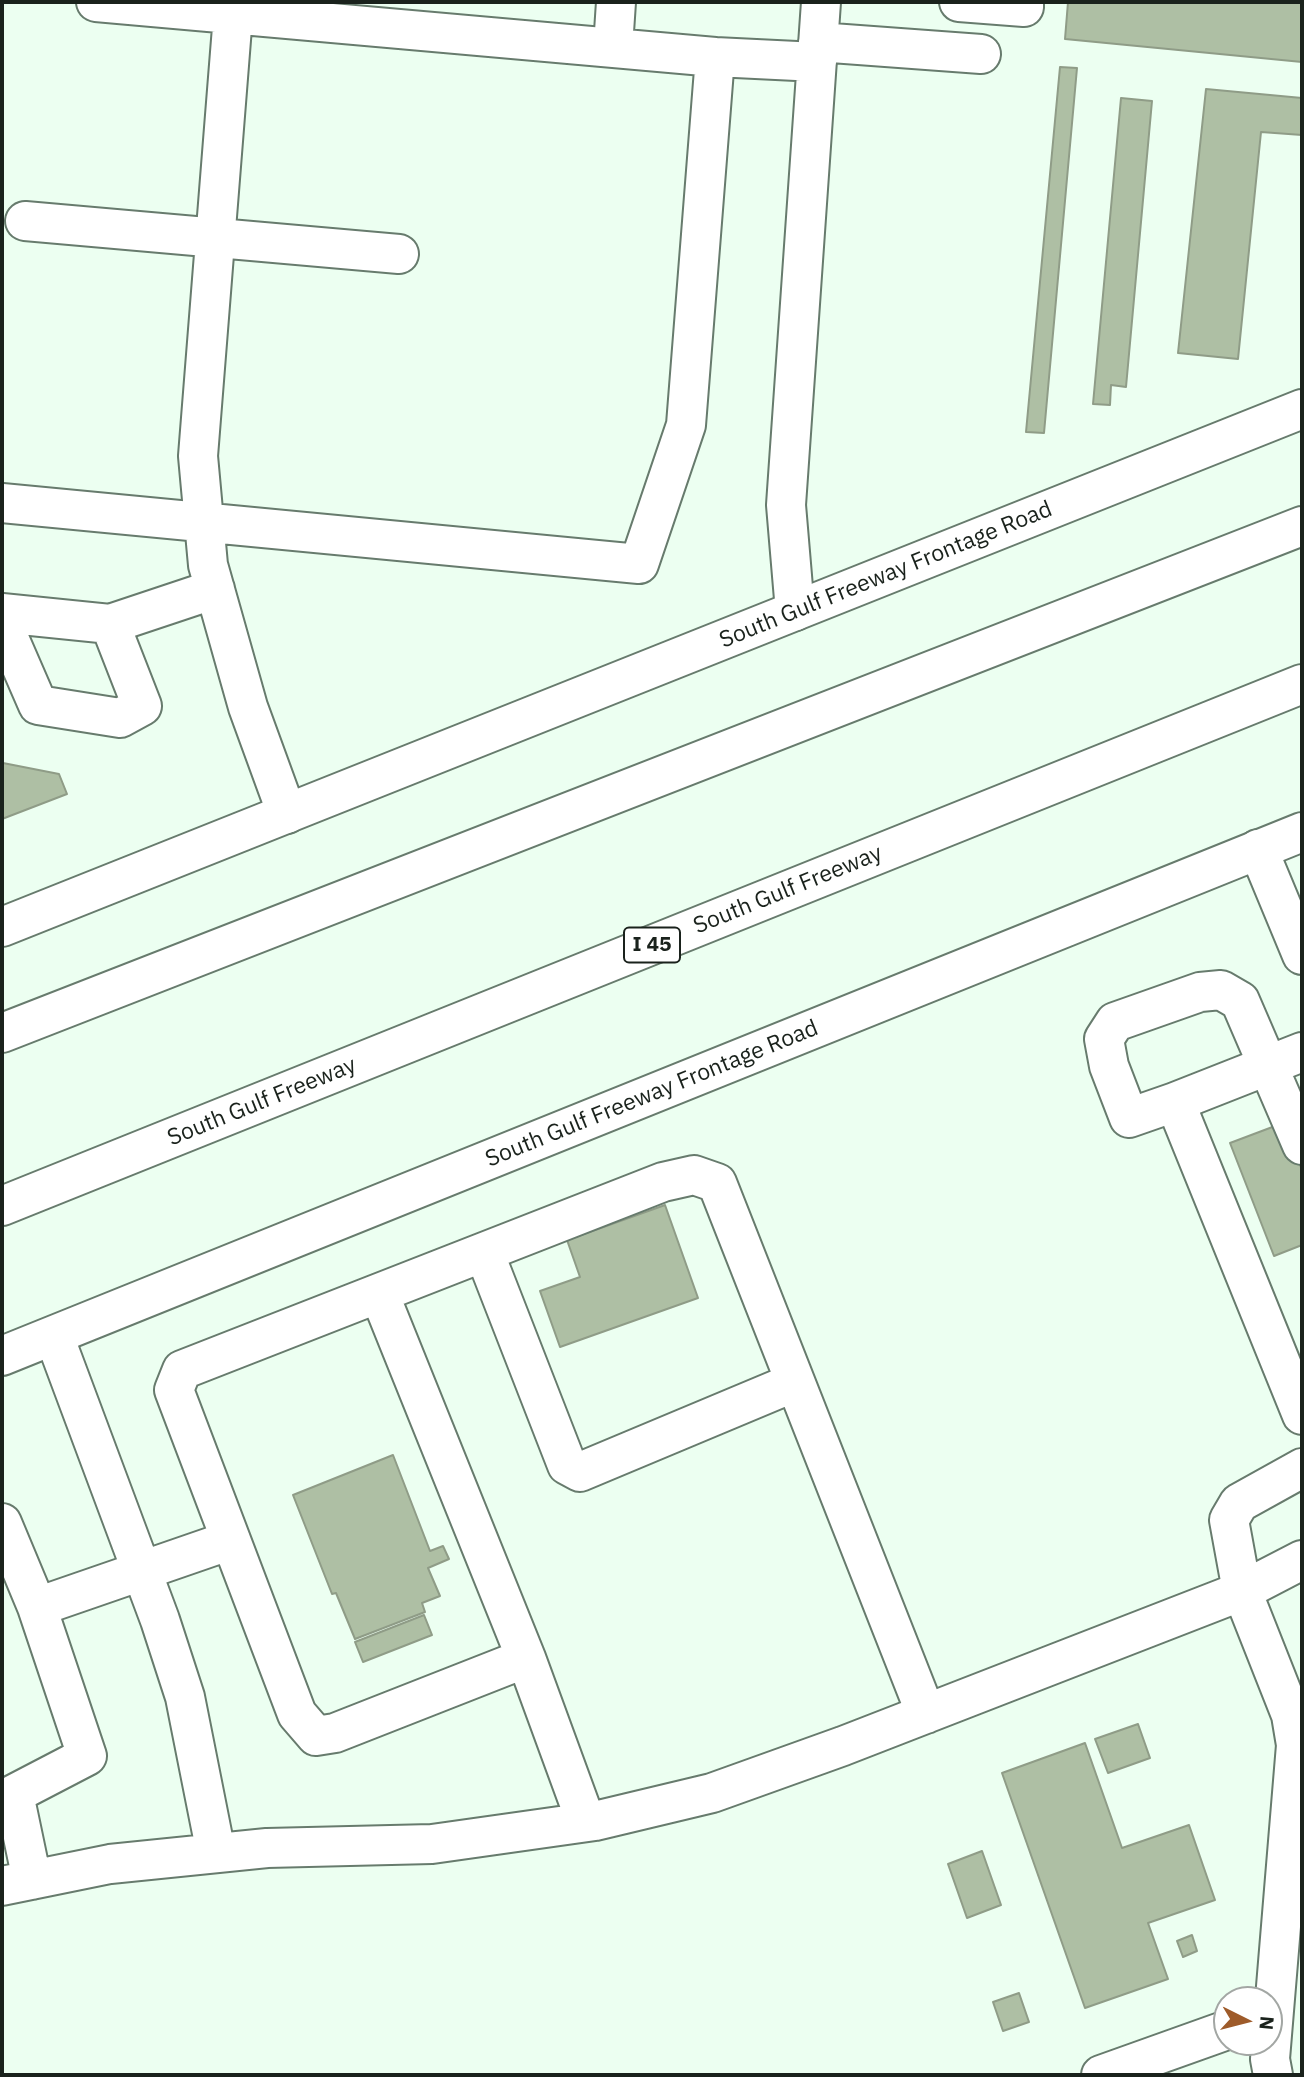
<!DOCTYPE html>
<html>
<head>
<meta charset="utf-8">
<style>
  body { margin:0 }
  #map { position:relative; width:1304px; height:2077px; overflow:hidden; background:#ecfff1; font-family:"IBM Plex Sans",sans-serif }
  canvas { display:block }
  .frame { position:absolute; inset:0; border:4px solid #1a221c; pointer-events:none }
  .north { position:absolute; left:1213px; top:1986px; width:70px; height:70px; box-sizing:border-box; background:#fff; border:2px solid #a3a7a4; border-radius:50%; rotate:96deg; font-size:19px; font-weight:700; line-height:28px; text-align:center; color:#1a221c }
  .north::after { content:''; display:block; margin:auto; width:24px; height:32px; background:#9e5b2a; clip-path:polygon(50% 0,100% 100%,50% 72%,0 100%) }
</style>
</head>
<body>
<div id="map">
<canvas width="1304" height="2077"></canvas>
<div class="frame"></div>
<div class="north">N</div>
</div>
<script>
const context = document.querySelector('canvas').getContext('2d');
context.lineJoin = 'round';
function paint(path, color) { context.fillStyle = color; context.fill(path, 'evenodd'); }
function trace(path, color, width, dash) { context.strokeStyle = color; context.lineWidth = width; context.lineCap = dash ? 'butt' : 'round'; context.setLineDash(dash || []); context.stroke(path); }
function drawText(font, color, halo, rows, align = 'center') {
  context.font = font + ' "IBM Plex Sans",sans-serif'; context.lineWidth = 5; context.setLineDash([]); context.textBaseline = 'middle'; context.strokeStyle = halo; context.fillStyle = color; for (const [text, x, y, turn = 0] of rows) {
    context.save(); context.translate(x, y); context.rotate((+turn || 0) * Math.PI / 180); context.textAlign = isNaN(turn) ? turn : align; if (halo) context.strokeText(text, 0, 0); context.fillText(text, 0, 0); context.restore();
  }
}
const building = new Path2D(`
  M 1068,2 L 1302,2 L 1302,62 L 1065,39 Z
  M 1060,67 L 1077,68 L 1044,433 L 1026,432 Z
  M 1206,89 L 1302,98 L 1302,135 L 1261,132 L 1238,359 L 1178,353 Z
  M 1121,98 L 1152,101 L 1126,387 L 1111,385 L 1110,405 L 1093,404 Z
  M 2,760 L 3,763 L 59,774 L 67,794 L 2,819 Z
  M 1283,1123 L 1302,1170 L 1302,1245 L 1274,1256 L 1230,1143 Z
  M 665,1205 L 698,1298 L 560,1347 L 540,1291 L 580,1277 L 567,1240 Z
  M 393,1455 L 430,1551 L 443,1546 L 449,1559 L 428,1568 L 440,1596 L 422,1603 L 425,1612 L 355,1639 L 336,1593 L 332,1594 L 293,1495 Z
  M 424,1615 L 432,1635 L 363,1662 L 355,1642 Z
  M 1138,1724 L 1150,1758 L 1108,1773 L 1095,1739 Z
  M 1085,1743 L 1122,1848 L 1189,1825 L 1215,1900 L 1148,1923 L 1168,1979 L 1085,2008 L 1002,1773 Z
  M 982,1851 L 1001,1905 L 967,1918 L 948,1864 Z
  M 1192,1935 L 1197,1951 L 1183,1957 L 1177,1941 Z
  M 1019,1993 L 1029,2022 L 1003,2031 L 993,2002 Z`);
const minor = new Path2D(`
  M 234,2 L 198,456 L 208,565 L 248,707 L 287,814
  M 959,2 L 1024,7 L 1024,2
  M 818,42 L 981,54
  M 613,47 L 616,2
  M 715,57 L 817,62
  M 25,221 L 399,254
  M 2,503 L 639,564 L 686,425 L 715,57 L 96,2
  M 795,611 L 786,505 L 821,2
  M 2,613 L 110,624 L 215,589
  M 2,622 L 38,705 L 120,718 L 142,706 L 110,624
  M 1258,849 L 1302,955
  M 1302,1052 L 1175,1102 L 1302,1415
  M 1175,1102 L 1129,1118 L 1109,1066 L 1104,1039 L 1115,1022 L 1200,992 L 1221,990 L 1240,1001 L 1302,1145
  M 484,1252 L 567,1465 L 580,1472 L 795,1382
  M 379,1293 L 526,1658 L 335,1733 L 316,1736 L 297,1714 L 174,1390 L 182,1370 L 663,1182 L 694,1175 L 717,1183 L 926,1714
  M 54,1336 L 160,1620 L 185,1697 L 216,1853
  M 2,1523 L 37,1607 L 231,1540
  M 526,1658 L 586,1822
  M 32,1880 L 14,1794 L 87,1756 L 37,1607
  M 2,1886 L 110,1864 L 267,1848 L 432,1844 L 595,1821 L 712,1793 L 843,1746 L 1242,1591 L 1302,1560
  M 1101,2075 L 1227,2030
  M 1273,2075 L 1270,2059 L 1296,1745 L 1291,1715 L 1242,1591 L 1229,1520 L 1239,1503 L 1302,1468`);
const major = new Path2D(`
  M 2,927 L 1302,409
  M 2,1356 L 1302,832`);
const highway = new Path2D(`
  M 2,1033 L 1302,526
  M 2,1206 L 1302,684`);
const shields = [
  [652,945,56]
];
const shieldNames = [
  ["I 45",652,945]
];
const streetNames = [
  ["South Gulf Freeway Frontage Road",886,575,-22],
  ["South Gulf Freeway",788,890,-22],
  ["South Gulf Freeway Frontage Road",652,1094,-22],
  ["South Gulf Freeway",262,1102,-22]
];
paint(building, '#aebfa4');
trace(building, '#8f9c87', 2);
trace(minor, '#677b6d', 42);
trace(major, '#677b6d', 42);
trace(highway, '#677b6d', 42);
trace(minor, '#fff', 38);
trace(major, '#fff', 38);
trace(highway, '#fff', 38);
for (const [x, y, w] of shields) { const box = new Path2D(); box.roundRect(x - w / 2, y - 17.5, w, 35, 5); context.fillStyle = '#fff'; context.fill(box); trace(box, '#1a221c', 2); }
drawText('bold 21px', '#1a221c', null, shieldNames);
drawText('23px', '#1a221c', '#fff', streetNames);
</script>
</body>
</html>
